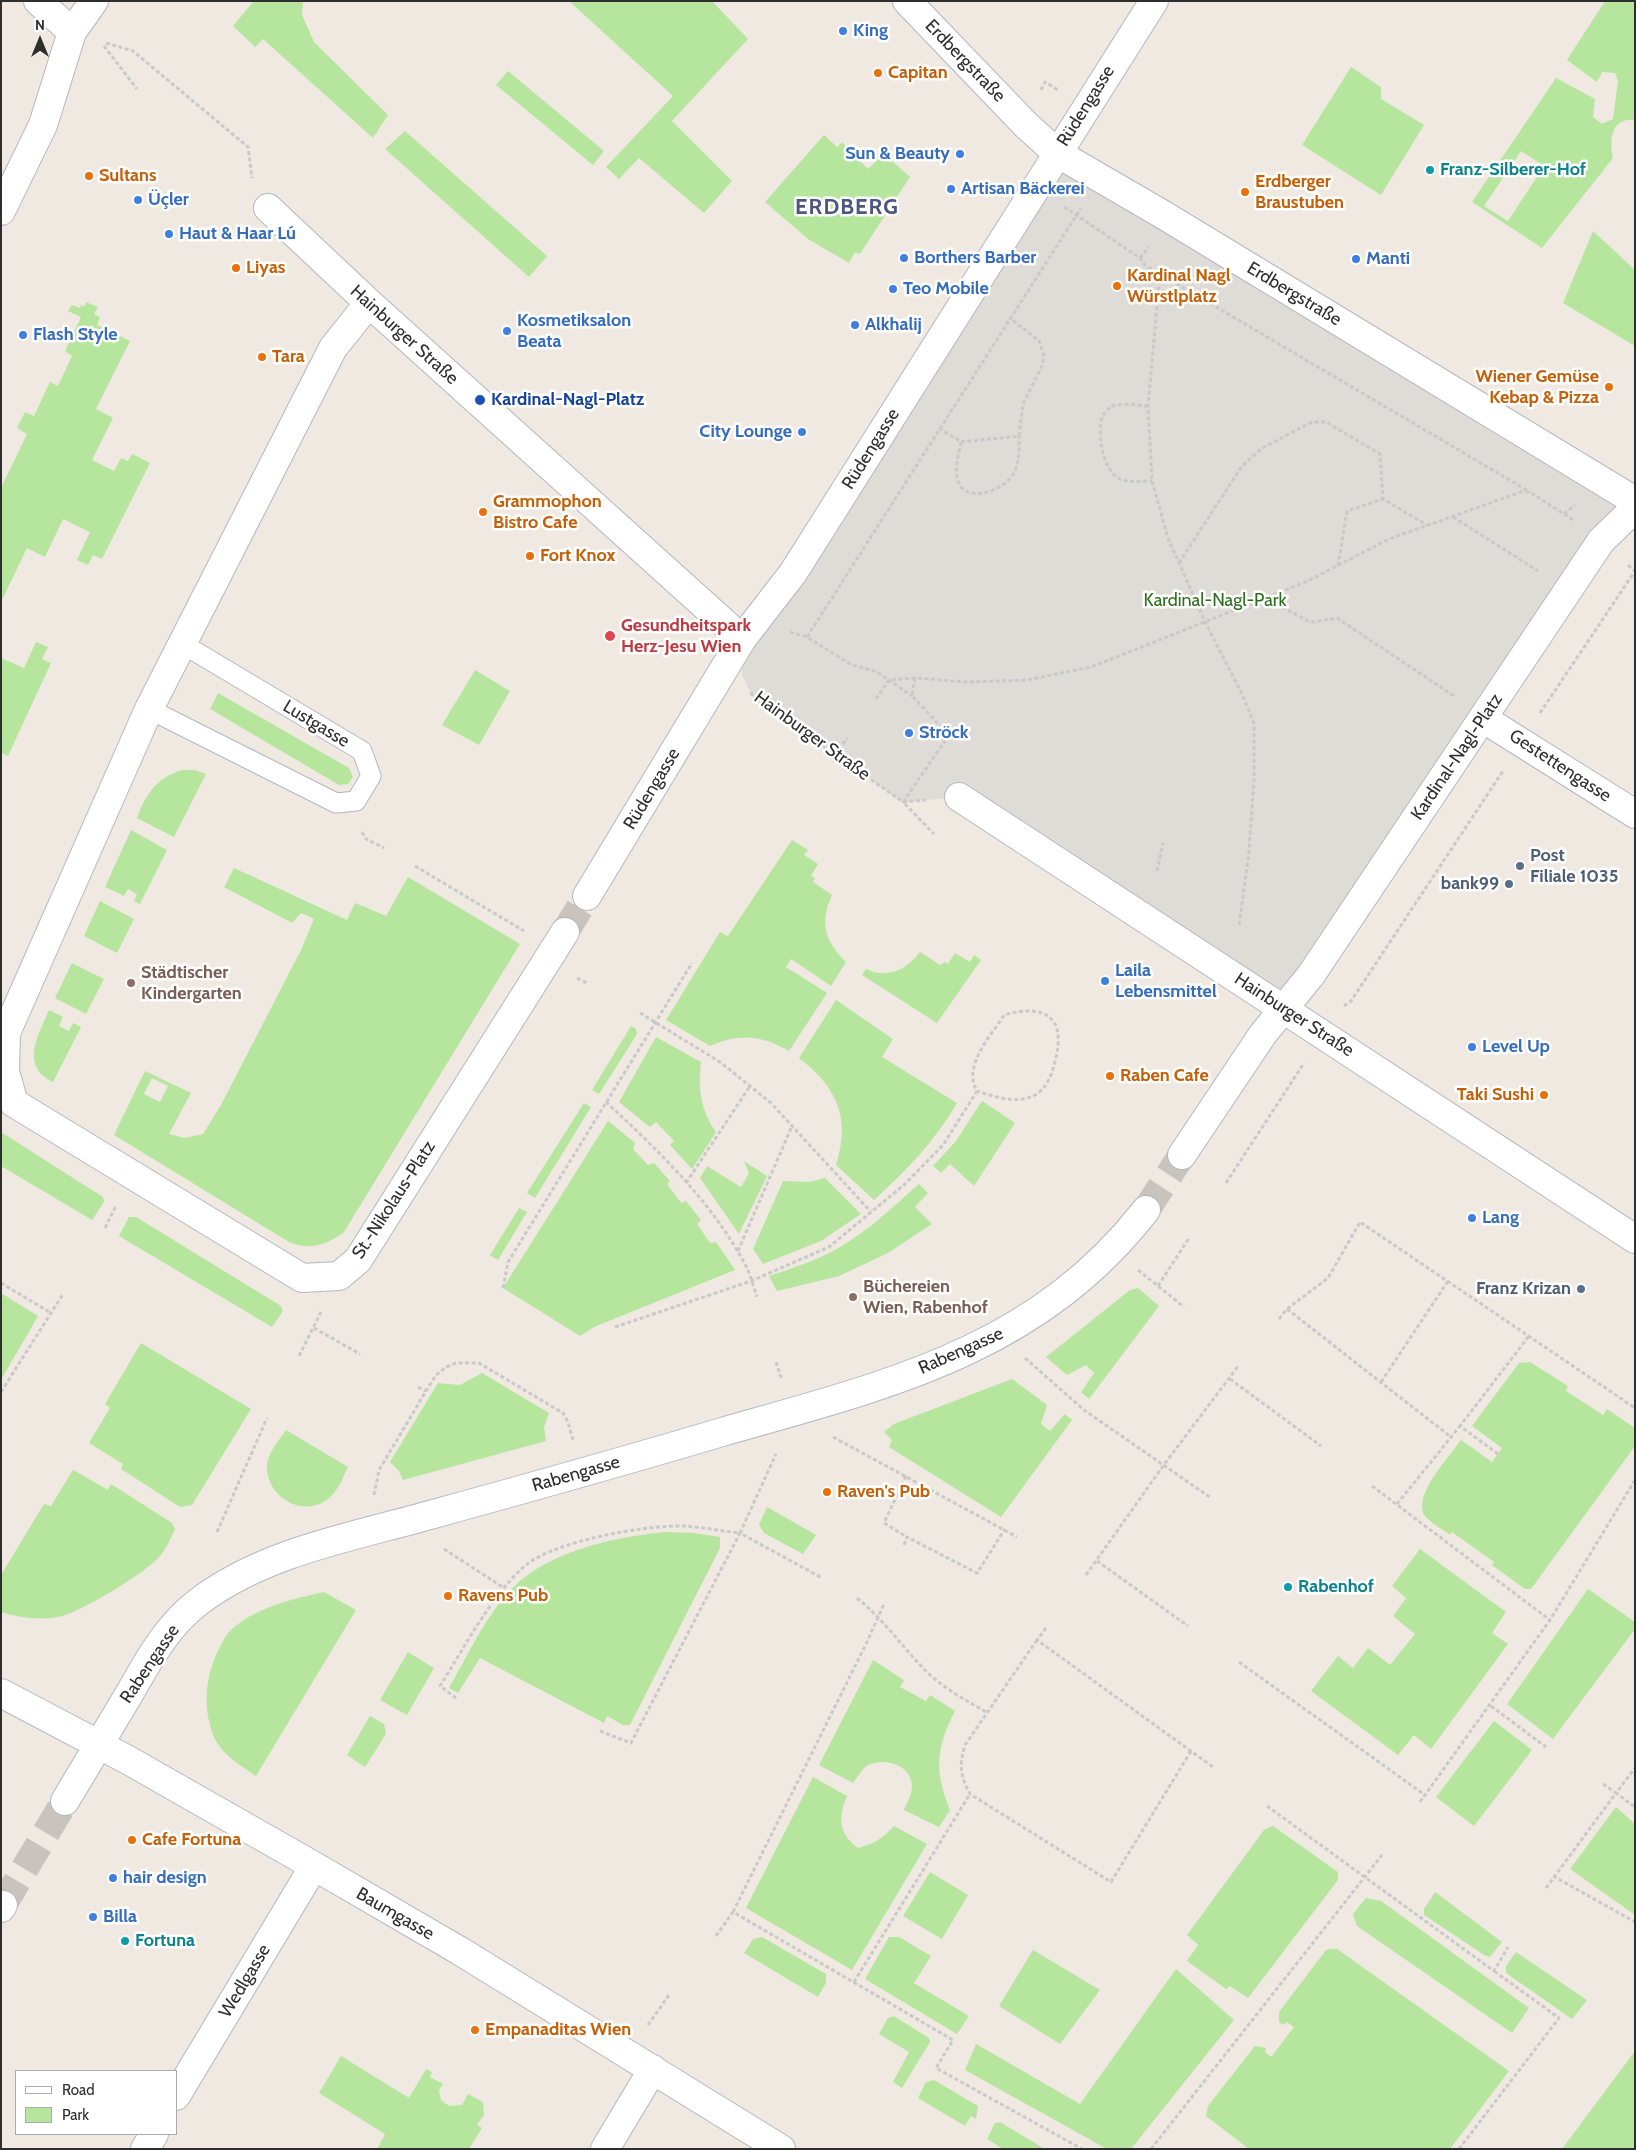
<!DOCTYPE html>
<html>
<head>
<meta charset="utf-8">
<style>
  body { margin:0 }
  #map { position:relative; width:1636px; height:2150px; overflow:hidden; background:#efe9e1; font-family:Cabin,sans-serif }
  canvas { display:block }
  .frame { position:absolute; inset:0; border:2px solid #2e2e2e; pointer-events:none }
  .legend { position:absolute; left:15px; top:2070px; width:162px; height:65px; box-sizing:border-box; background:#fff; border:1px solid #ababab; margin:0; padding:6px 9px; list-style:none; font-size:15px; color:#2e2e2e }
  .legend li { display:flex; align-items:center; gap:10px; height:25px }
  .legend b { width:25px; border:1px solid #ababab }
  .north { position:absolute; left:15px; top:15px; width:50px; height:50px; -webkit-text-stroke:4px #fff; paint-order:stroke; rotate:0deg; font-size:14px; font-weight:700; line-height:20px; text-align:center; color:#2e2e2e }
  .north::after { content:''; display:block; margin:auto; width:18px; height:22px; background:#2e2e2e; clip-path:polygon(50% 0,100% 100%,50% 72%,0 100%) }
</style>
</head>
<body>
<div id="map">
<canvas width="1636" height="2150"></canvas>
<div class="frame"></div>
<ul class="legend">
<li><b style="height:6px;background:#fff"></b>Road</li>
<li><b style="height:14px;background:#b6e59e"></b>Park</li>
</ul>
<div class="north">N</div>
</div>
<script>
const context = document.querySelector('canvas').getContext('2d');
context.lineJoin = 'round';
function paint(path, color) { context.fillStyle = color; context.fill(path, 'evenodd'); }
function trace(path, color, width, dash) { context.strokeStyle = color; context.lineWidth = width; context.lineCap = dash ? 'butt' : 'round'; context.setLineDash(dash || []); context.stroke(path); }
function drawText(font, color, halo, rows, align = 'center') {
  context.font = font + ' Cabin,sans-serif'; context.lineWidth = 5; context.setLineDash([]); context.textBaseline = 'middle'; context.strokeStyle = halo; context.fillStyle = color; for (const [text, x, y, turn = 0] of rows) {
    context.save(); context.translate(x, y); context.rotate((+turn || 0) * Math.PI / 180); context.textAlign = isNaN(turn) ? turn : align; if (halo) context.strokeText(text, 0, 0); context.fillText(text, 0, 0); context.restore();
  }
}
const green = new Path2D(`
  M 254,1 L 303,1 L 302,15 L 314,42 L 388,115 L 373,138 L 263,39 L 255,47 L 233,26 Z
  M 569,1 L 712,1 L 748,39 L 672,121 L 732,181 L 704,213 L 639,158 L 619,179 L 606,167 L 673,96 Z
  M 1605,1 L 1631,1 L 1635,4 L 1635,120 C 1611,117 1609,140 1613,158 L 1542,248 L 1472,202 L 1556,78 L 1595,99 L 1593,117 L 1602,124 L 1613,119 L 1618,81 L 1615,73 L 1602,72 L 1597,82 L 1567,60 ZM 1521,151 L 1544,166 L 1508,221 L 1484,206 Z
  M 1351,67 L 1381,87 L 1381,99 L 1424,125 L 1381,195 L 1302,145 Z
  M 508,71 L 604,151 L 593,165 L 496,85 Z
  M 405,131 L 547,256 L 529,277 L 385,149 Z
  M 824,135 L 837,147 L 842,142 L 868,169 L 884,154 L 910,177 L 860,254 L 855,252 L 849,263 L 808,239 L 765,202 Z
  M 1593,231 L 1635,270 L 1635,346 L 1563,303 Z
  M 86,302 L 98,307 L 94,314 L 100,317 L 97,325 L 130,341 L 96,409 L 113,418 L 92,460 L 114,471 L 121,458 L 128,461 L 132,454 L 150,463 L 102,559 L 93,555 L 88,565 L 77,560 L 90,532 L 63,519 L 45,557 L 27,548 L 1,602 L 1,488 L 27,434 L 17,428 L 25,412 L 34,416 L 50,382 L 58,386 L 72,356 L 65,351 L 81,317 L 68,311 L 72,305 L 80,308 L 81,305 L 85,306 Z
  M 36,642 L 48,647 L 42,659 L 51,663 L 8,756 L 1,753 L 1,658 L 24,668 Z
  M 475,670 L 510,691 L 479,745 L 442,725 Z
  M 218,693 L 349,768 L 353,777 L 348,784 L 339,785 L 210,709 Z
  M 182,770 L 195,770 L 206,774 L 174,837 L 137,818 C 146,794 156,778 182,770 Z
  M 131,830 L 167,850 L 140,904 L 134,901 L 137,894 L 128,889 L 124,896 L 105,887 Z
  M 792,840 L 808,850 L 804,855 L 818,864 L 811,876 L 815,878 L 813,882 L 832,895 C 819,923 825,941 846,962 L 831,986 L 791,959 L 786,967 L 827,993 L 789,1051 C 762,1035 739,1033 710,1046 L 666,1020 L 720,932 L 728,936 Z
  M 234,868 L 347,920 L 355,903 L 386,916 L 408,877 L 520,944 L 344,1232 C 327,1245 310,1251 289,1242 L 114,1135 L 145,1071 L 191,1093 L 169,1134 L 185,1138 L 203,1134 L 221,1105 L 301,950 L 314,919 L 301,913 L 292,923 L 224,887 ZM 152,1078 L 168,1086 L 160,1102 L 144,1094 Z
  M 100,901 L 134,919 L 117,953 L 84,936 Z
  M 920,952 L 940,965 L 945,962 L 948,964 L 955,953 L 970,962 L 974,955 L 981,960 L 937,1023 L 862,975 L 866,969 C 887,979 907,970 920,952 Z
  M 72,963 L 104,979 L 86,1014 L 55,998 Z
  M 836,1000 L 893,1039 L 882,1057 L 957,1103 C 935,1141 906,1171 874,1200 L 836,1165 C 851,1118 837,1087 799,1058 Z
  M 49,1010 L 63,1017 L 59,1026 L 69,1031 L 73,1023 L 81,1027 L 53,1082 C 19,1066 39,1034 49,1010 Z
  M 631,1026 L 636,1029 L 637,1034 L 599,1094 L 592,1090 Z
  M 656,1037 L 701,1062 C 698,1087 700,1110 716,1132 L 692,1169 L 670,1145 L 674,1141 L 656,1122 L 650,1127 L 619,1102 Z
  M 982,1101 L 1015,1123 L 974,1186 L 950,1164 L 941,1173 L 933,1166 L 956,1141 Z
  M 584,1103 L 591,1107 L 535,1198 L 527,1193 Z
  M 608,1121 L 635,1143 L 633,1149 L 648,1165 L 654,1163 L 670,1181 L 667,1184 L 681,1203 L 686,1201 L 701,1220 L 697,1224 L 710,1243 L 716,1242 L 735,1270 L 594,1327 L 580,1336 L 503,1288 Z
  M 1,1132 L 103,1197 L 104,1202 L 92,1220 L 1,1166 Z
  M 744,1161 L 767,1176 L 739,1234 L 700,1178 L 707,1166 L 741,1187 L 749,1173 Z
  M 825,1178 L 861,1214 L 821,1241 L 763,1264 L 753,1249 L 783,1181 L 810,1182 Z
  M 919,1184 L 928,1193 L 915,1207 L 932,1224 L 888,1253 L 839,1276 L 777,1291 L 769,1276 C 793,1268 818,1260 840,1247 C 869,1230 894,1206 919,1184 Z
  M 519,1208 L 527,1212 L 498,1260 L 490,1255 Z
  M 129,1217 L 136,1217 L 281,1306 L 283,1311 L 272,1327 L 119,1236 Z
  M 1138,1288 L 1159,1306 L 1089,1399 L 1081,1392 L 1094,1373 L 1086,1365 L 1067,1375 L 1046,1357 L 1130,1290 Z
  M 1,1293 L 38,1316 L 1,1380 Z
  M 141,1343 L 251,1409 L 192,1505 L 180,1507 L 121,1469 L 123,1464 L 89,1443 L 110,1408 L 105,1404 Z
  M 1530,1362 L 1568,1386 L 1566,1391 L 1603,1415 L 1607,1409 L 1635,1428 L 1635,1446 L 1531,1589 L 1525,1589 L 1492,1565 L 1494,1562 L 1452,1532 L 1450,1535 C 1443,1529 1430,1523 1425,1516 C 1412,1496 1449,1457 1461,1440 L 1492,1462 L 1502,1448 L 1472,1426 L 1519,1363 Z
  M 482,1373 L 549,1413 L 544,1427 L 546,1441 L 403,1480 L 399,1471 L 390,1462 L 438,1383 L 460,1385 Z
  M 1012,1379 L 1047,1405 L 1041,1424 L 1050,1431 L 1065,1414 L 1072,1420 L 1001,1517 L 889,1447 L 892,1440 L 884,1432 L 894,1424 Z
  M 286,1430 L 348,1467 C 342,1479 337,1494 325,1501 C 300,1517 267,1496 267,1467 C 267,1454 279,1440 286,1430 Z
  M 73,1470 L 108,1490 L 111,1484 L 172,1523 L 175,1529 C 171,1537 167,1548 160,1556 C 146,1573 84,1610 62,1616 C 41,1621 21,1618 1,1612 L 1,1575 L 44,1504 L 51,1506 Z
  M 767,1507 L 816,1535 L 803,1554 L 764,1533 L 759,1525 Z
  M 666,1532 L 694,1533 L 720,1537 L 720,1548 L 630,1725 L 623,1725 L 607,1716 L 604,1723 L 480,1658 L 458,1693 L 449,1688 C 466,1658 482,1624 504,1597 C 541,1552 612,1537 666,1532 Z
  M 1420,1549 L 1506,1612 L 1492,1633 L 1508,1644 L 1431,1749 L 1414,1735 L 1398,1755 L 1311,1691 L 1338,1656 L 1353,1668 L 1368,1648 L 1390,1665 L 1415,1634 L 1393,1616 L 1406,1598 L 1392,1586 Z
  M 1588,1589 L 1635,1622 L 1635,1629 L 1553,1739 L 1507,1704 Z
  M 324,1592 L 356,1610 L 256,1776 C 243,1767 224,1756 216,1741 C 201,1710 205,1674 221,1645 C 223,1641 226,1635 229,1632 C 253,1608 292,1599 324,1592 Z
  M 408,1652 L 434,1668 L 407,1715 L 380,1700 Z
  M 873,1660 L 904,1680 L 900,1687 L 926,1701 L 930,1695 L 955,1711 C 936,1748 934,1771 950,1810 L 939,1827 L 904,1810 C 907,1803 911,1795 912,1788 C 913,1765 885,1757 868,1765 C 862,1768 857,1778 853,1783 L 819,1765 Z
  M 370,1716 L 384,1724 L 386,1734 L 365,1767 L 347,1755 Z
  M 1494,1721 L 1532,1750 L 1474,1826 L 1436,1797 Z
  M 813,1777 L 847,1796 C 838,1817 838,1833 858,1848 C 874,1844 883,1838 894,1826 L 927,1844 L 852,1970 L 746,1908 Z
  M 1616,1807 L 1635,1824 L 1635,1915 L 1570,1869 Z
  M 1273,1826 L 1338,1872 L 1338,1880 L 1248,1998 L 1230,1986 L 1226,1989 L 1187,1961 L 1198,1945 L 1187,1935 L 1264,1830 Z
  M 930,1872 L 968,1895 L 942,1939 L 903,1916 Z
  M 1435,1892 L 1502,1942 L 1490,1957 L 1484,1955 L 1424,1915 L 1424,1909 Z
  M 1366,1898 L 1381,1901 L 1529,2008 L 1512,2033 L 1357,1926 L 1353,1914 Z
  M 762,1937 L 826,1974 L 826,1983 L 818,1997 L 744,1953 L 753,1939 Z
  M 889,1937 L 899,1937 L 931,1956 L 914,1983 L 969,2016 L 957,2034 L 865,1979 Z
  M 1331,1949 L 1337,1949 L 1509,2071 L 1450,2149 L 1249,2149 L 1206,2116 L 1208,2106 L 1255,2046 L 1266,2048 L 1265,2052 L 1271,2057 L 1294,2027 L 1287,2022 L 1283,2025 L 1279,2022 L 1279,2012 L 1326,1950 Z
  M 1033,1950 L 1100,1990 L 1060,2044 L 999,2006 Z
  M 1516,1952 L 1587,2000 L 1572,2019 L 1506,1973 L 1506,1966 Z
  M 1176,1969 L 1234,2020 L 1131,2149 L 1107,2149 L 965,2070 L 976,2044 L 1080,2104 Z
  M 894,2016 L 929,2038 L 930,2042 L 902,2088 L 893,2082 L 909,2052 L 879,2034 L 888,2018 Z
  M 1635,2051 L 1635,2149 L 1562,2149 Z
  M 341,2056 L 409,2098 L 426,2069 L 432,2072 L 430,2077 L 443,2084 L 439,2090 L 441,2100 L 449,2106 L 462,2105 L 468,2094 L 483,2102 L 484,2115 L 477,2125 L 482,2128 L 469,2149 L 377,2149 L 385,2134 L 319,2093 Z
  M 934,2080 L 978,2106 L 976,2119 L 971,2116 L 965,2126 L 918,2098 L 926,2082 Z
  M 1000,2122 L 1045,2149 L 1003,2149 L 987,2139 L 995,2123 Z`);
const plaza = new Path2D(`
  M 1057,153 L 1635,501 L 1284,1009 L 959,797 L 903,802 L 753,697 L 742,675 L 742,639 Z`);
const streetTunnel = new Path2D(`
  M 565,932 L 587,896
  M 1146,1210 L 1182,1155
  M 3,1905 L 65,1801`);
const path = new Path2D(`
  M 106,43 L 133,51 L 248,147 L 252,178
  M 104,46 L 137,89
  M 1041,90 L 1045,82 L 1058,90
  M 1064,207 L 1140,258 L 1145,265 L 1530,492
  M 1140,258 L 1149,247
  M 1160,274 L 1148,406 L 1152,481 L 1168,538 L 1205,622 L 1242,694 L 1254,723 L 1254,779 L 1249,852 L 1239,926
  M 1148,406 L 1125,404 L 1111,406 C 1109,409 1105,412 1103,415 C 1096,431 1103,472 1120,479 C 1129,483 1143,481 1152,481
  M 939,428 L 961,442 L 1019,436 L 1023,404 L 1042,366 L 1044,355 L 1039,341 L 1010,318
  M 961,442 C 959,454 955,466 957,477 C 962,507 1006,491 1015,471 C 1020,459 1019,447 1019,436
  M 1564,514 L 1575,505
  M 1453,517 L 1538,571
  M 1179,563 L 1242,466 L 1262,448 L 1312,422 L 1326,422 L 1380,454 L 1383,499 L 1427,525
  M 1628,565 L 1635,571
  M 1338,566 L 1347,511 L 1383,499
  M 1265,598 L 1306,620 L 1313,622 L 1337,618 L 1454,696
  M 790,632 L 807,637 L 850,664 L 877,672 L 912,696
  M 807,637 L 1081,208
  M 915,678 L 912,696 L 949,735 L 903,802 L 934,834
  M 751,692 L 753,697 L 903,802 L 926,800
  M 876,699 L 889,680 L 915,678 L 966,682 L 1027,680 L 1091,667 L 1308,581 L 1389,539 L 1521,492 L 1530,492 L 1573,520
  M 1540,713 L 1635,571
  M 835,755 L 847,738
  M 362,832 L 366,839 L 384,848
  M 415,866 L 524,931
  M 1157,871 L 1163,843
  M 577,978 L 587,983
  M 1344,1006 L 1351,1001 L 1503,771
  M 640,1013 L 720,1062 L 771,1103 L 871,1212
  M 606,1102 C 658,1150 714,1204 747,1268 C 751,1277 754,1288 757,1297
  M 686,1183 L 750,1086
  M 1226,1183 L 1304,1063
  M 105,1228 L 116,1206
  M 738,1251 L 792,1126
  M 1138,1270 L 1184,1307
  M 1,1283 L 51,1313
  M 1158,1286 L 1189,1238
  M 503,1288 L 508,1262 L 692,963
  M 1287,1309 L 1451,1437
  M 1279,1319 L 1287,1309 L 1328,1278 L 1360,1222 L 1635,1408
  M 615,1327 L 751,1281 L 829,1247 L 905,1184 L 943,1145 L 977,1091 C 962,1066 991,1036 1004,1015 C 1042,1004 1066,1015 1056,1057 C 1053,1071 1049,1085 1037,1094 C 1019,1105 995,1097 977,1091
  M 314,1328 L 360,1354
  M 299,1356 L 321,1312
  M 1025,1358 L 1084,1410 L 1211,1498
  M 776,1362 L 782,1380
  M 1230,1379 L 1321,1446
  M 1381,1382 L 1448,1281
  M 418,1387 L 426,1391
  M 1,1392 L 63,1294
  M 833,1437 L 1017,1537
  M 1498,1454 L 1460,1426 L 1529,1336
  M 906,1476 L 884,1523 L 907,1537
  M 1372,1486 L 1550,1620
  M 374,1495 L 379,1470 L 426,1391 L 436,1375 L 446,1367 L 456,1363 L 479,1363 L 563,1413 L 568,1422 L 573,1440
  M 1397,1504 L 1460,1426
  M 217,1532 L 267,1418
  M 904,1545 L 907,1537 L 977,1573 L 1005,1529
  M 444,1549 L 504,1588
  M 1097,1561 L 1188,1626
  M 1086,1575 L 1163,1466 L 1239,1365
  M 857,1598 C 883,1619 901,1645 924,1669 C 941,1687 967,1701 988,1713
  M 1046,1628 L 1037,1640 L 1213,1767
  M 1037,1640 L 965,1745 C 959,1765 960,1776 970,1794 L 1111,1882 L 1191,1751
  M 1239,1662 L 1425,1795
  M 456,1698 L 440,1686 C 464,1648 492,1594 526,1565 C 555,1541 645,1525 683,1526 C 702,1527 721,1531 740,1533 L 776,1454
  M 1491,1706 L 1546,1747
  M 600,1731 L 631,1743 L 740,1533 L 822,1578
  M 1603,1784 L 1616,1793 L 1635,1768
  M 1420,1802 L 1550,1620 L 1635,1480
  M 1267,1806 L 1494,1971 L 1508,1947
  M 1553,1876 L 1635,1922
  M 1546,1888 L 1616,1793 L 1635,1807
  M 733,1912 L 866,1644 L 884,1604
  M 716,1936 L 733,1912 L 953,2040 L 936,2068 L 1082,2149
  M 854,1982 L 970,1794
  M 648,2025 L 669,1995
  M 1151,2149 L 1382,1855
  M 1459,2149 L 1559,2018 L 1494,1971`);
const lane = new Path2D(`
  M 149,709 L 336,803 L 356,801 L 371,776 L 362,751 L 181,643`);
const street = new Path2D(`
  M 38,1 L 72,32
  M 268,208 L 369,303 L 742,639
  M 1,211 L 43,125 L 72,32 L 94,1
  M 369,303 L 333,348 L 149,709 L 6,1033 L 5,1072 L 14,1103 L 302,1278 L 339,1276 L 358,1260 L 565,932
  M 1484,719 L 1635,814
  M 959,797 L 1635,1239
  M 587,896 L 742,639 L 793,573 L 1154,1
  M 1182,1155 L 1263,1034 L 1311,975 L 1601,541 L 1635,508
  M 1,1693 L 128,1760 L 314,1866 L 460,1951 L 781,2149
  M 65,1801 C 86,1766 107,1731 128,1696 C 147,1663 166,1627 197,1603 C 263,1552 352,1537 430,1515 C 528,1488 625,1461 722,1432 C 886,1385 1035,1352 1146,1210
  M 1,1908 L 3,1905
  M 176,2096 L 314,1866
  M 145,2149 L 154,2134
  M 605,2149 L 653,2069`);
const secondary = new Path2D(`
  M 907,1 L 1026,125 L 1057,153 L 1162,214 L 1635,501`);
const markers = [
  [843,31,5,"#3f7fe0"],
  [878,73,5,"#e8710a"],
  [960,154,5,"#3f7fe0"],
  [1430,170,5,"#0f9aa8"],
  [89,176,5,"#e8710a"],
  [951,189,5,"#3f7fe0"],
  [1245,192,5,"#e8710a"],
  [138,200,5,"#3f7fe0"],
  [169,234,5,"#3f7fe0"],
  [904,258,5,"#3f7fe0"],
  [1356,259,5,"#3f7fe0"],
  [236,268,5,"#e8710a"],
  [1117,286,5,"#e8710a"],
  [893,289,5,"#3f7fe0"],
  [855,325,5,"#3f7fe0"],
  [507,331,5,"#3f7fe0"],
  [23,335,5,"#3f7fe0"],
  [262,357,5,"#e8710a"],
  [1609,387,5,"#e8710a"],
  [480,400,6,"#1a4fb4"],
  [802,432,5,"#3f7fe0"],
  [483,512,5,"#e8710a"],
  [530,556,5,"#e8710a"],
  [610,636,6,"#e0444e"],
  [909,733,5,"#3f7fe0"],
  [1520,866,5,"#5c6f8a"],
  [1509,884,5,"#5c6f8a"],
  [1105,981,5,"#3f7fe0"],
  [131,983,5,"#8d6e63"],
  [1472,1047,5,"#3f7fe0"],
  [1110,1076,5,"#e8710a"],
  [1544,1095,5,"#e8710a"],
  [1472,1218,5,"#3f7fe0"],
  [1581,1289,5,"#5c6f8a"],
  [853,1297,5,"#8d6e63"],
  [827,1492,5,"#e8710a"],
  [1288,1587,5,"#0f9aa8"],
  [448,1596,5,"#e8710a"],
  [132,1840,5,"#e8710a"],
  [113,1878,5,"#3f7fe0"],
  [93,1917,5,"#3f7fe0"],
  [125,1941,5,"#0f9aa8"],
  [475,2030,5,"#e8710a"]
];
const shopNames = [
  ["King",853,31],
  ["Sun & Beauty",950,154,"right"],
  ["Artisan Bäckerei",961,189],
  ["Üçler",148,200],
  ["Haut & Haar Lú",179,234],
  ["Borthers Barber",914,258],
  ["Manti",1366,259],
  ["Teo Mobile",903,289],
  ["Kosmetiksalon",517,321],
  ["Beata",517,342],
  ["Alkhalij",865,325],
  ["Flash Style",33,335],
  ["City Lounge",792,432,"right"],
  ["Ströck",919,733],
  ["Laila",1115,971],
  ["Lebensmittel",1115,992],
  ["Level Up",1482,1047],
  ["Lang",1482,1218],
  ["hair design",123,1878],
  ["Billa",103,1917]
];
const streetNames = [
  ["Erdbergstraße",965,61,46],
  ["Rüdengasse",1086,106,-58],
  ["Erdbergstraße",1294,294,31],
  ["Hainburger Straße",404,335,42],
  ["Rüdengasse",871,449,-58],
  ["Lustgasse",316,724,31],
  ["Hainburger Straße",812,736,36],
  ["Kardinal-Nagl-Platz",1457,757,-56],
  ["Gestettengasse",1560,766,33],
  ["Rüdengasse",652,789,-59],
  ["Hainburger Straße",1294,1015,33],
  ["St.-Nikolaus-Platz",394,1200,-57],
  ["Rabengasse",961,1351,-24],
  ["Rabengasse",576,1474,-16],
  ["Rabengasse",150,1664,-56],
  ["Baumgasse",395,1914,30],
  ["Wedlgasse",245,1981,-59]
];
const foodNames = [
  ["Capitan",888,73],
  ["Sultans",99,176],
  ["Erdberger",1255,182],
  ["Braustuben",1255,203],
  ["Liyas",246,268],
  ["Kardinal Nagl",1127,276],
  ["Würstlplatz",1127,297],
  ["Tara",272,357],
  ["Wiener Gemüse",1599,377,"right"],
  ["Kebap & Pizza",1599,398,"right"],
  ["Grammophon",493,502],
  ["Bistro Cafe",493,523],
  ["Fort Knox",540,556],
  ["Raben Cafe",1120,1076],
  ["Taki Sushi",1534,1095,"right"],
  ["Raven's Pub",837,1492],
  ["Ravens Pub",458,1596],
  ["Cafe Fortuna",142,1840],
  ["Empanaditas Wien",485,2030]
];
const cultureNames = [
  ["Franz-Silberer-Hof",1440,170],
  ["Rabenhof",1298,1587],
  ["Fortuna",135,1941]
];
const transitNames = [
  ["Kardinal-Nagl-Platz",491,400]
];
const parkNames = [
  ["Kardinal-Nagl-Park",1215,601]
];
const healthNames = [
  ["Gesundheitspark",621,626],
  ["Herz-Jesu Wien",621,647]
];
const serviceNames = [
  ["Post",1530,856,"left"],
  ["Filiale 1035",1530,877,"left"],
  ["bank99",1499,884],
  ["Franz Krizan",1571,1289]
];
const educationNames = [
  ["Städtischer",141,973],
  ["Kindergarten",141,994],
  ["Büchereien",863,1287],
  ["Wien, Rabenhof",863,1308]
];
const districtNames = [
  ["ERDBERG",847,208]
];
paint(green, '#b6e59e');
paint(plaza, '#dfdcd8');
trace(streetTunnel, '#c8c4bd', 28, [28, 14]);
trace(lane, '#b4b7c1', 21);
trace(street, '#b4b7c1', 30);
trace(secondary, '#b4b7c1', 30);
trace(path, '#c9c9c9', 3, [4, 2.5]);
trace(lane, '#fff', 19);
trace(street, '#fff', 28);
trace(secondary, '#fff', 28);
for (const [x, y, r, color] of markers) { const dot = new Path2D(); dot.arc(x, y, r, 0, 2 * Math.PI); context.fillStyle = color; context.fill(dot); trace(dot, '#fff', 2); }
drawText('bold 18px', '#366cbe', '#fff', shopNames, 'left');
drawText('18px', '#2e2e2e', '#fff', streetNames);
drawText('bold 18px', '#c56008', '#fff', foodNames, 'left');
drawText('bold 18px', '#0d838f', '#fff', cultureNames, 'left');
drawText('bold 18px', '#164399', '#fff', transitNames, 'left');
drawText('18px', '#2c6e1b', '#fff', parkNames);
drawText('bold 18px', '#be3a42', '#fff', healthNames, 'left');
drawText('bold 18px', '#4e5e75', '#fff', serviceNames, 'right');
drawText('bold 18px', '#785e54', '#fff', educationNames, 'left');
context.letterSpacing = '1px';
drawText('bold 22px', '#4d5680', '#fff', districtNames);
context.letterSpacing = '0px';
</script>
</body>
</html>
